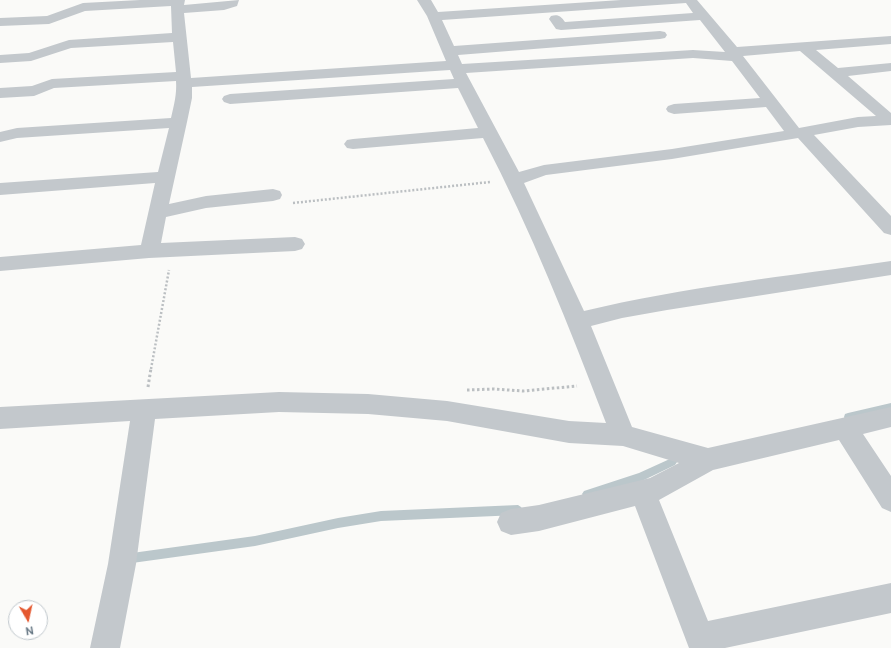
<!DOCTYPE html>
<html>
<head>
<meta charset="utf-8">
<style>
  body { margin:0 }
  #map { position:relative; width:891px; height:648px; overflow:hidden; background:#fafaf8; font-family:Ubuntu,sans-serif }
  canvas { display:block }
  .north { position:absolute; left:8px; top:600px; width:40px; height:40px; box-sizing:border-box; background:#fff; border:1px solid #c1c8cd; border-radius:50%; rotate:171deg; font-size:11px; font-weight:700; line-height:16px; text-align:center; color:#657683 }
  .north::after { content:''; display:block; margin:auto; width:14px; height:18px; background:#e4572e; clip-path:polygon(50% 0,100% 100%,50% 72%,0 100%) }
</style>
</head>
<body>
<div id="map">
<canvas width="891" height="648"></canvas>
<div class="north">N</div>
</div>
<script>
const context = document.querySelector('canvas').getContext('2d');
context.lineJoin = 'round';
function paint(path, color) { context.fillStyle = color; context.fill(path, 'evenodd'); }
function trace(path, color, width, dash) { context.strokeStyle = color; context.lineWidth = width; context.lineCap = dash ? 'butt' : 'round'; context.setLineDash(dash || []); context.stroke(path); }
const stream = new Path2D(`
  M 891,403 L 891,411 L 848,421 L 845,420 L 844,417 L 845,414 L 848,413 Z
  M 672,458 L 675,459 L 677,462 L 675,465 L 644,480 L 587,499 L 584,497 L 582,494 L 584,491 L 639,473 Z
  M 518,505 L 521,507 L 523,510 L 521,513 L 518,515 L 381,521 L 338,528 L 255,546 L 132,563 L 128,562 L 127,558 L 128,554 L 132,553 L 255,536 L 338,518 L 381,511 Z`);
const pathFar1 = new Path2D(`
  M 293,203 L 490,182
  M 151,369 L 169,270`);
const path = new Path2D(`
  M 148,387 L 151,368
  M 467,390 L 494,389 L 523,391 L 577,386`);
const minor = new Path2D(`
  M 140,0 L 185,0 L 184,5 L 239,0 L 237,6 L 224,10 L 184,13 L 191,78 L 446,61 L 427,16 L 417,0 L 431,0 L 438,12 L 621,0 L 697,0 L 737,47 L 891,36 L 891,44 L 816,50 L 838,68 L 891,63 L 891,71 L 848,76 L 891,113 L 891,125 L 858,127 L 814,135 L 891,216 L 891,235 L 884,233 L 798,138 L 672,159 L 546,175 L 524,183 L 584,311 C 684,287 789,276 891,261 L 891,275 L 667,310 L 622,318 L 591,326 L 632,427 L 708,448 L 891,407 L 891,427 L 863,434 L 891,476 L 891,512 L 882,508 L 839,440 L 713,470 L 659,500 L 708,621 L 891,583 L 891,613 L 725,648 L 689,648 L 635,506 L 539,531 L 511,535 L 501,531 L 497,522 L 501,513 L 511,509 L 539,505 L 650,478 L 679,463 L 623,446 L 569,443 L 447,421 L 368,414 L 279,412 L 155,419 L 136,564 L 120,648 L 90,648 L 108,564 L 130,421 L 0,429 L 0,407 L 279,392 L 368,394 L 447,401 L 569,421 L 606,423 C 569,326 531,230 483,138 L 353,149 L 347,148 L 344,144 L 347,140 L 353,139 L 478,128 L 458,88 L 230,104 L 224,102 L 222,99 L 224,96 L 230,94 L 454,79 L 450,70 L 192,87 L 192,98 L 187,122 L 169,204 L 206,196 L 273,189 L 280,191 L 282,195 L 280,199 L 273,201 L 206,208 L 166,217 L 161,243 L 295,237 L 302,239 L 305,244 L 302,249 L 295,251 L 149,258 L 0,271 L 0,257 L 141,245 L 155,183 L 0,195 L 0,183 L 158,172 L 169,128 L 17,138 L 0,142 L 0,132 L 17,128 L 171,118 C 174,105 177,94 176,81 L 54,88 L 34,96 L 0,98 L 0,88 L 32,86 L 52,79 L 176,72 L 173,42 L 71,48 L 31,61 L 0,63 L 0,55 L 29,53 L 69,40 L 172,33 L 171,6 L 85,11 L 49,24 L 0,26 L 0,18 L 47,16 L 83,3 ZM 686,3 L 693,13 L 565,22 C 561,16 558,14 551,16 L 549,19 L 556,29 L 561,30 L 700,20 L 725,52 L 693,50 L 462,64 L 458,55 L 660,39 L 665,38 L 667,35 L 665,32 L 660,31 L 454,46 L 442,20 ZM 800,51 L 876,116 L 858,117 L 799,128 L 743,56 ZM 693,58 L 732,61 L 760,98 L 674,104 L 668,106 L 666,109 L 668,112 L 674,114 L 766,107 L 784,131 L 672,149 L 544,165 L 519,172 L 466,73 Z`);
paint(stream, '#bbc7cb');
trace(pathFar1, '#bbbfc2', 2.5, [2, 2]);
trace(path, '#bbbfc2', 3, [2.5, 2.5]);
paint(minor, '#c3c8cc');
</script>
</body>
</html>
